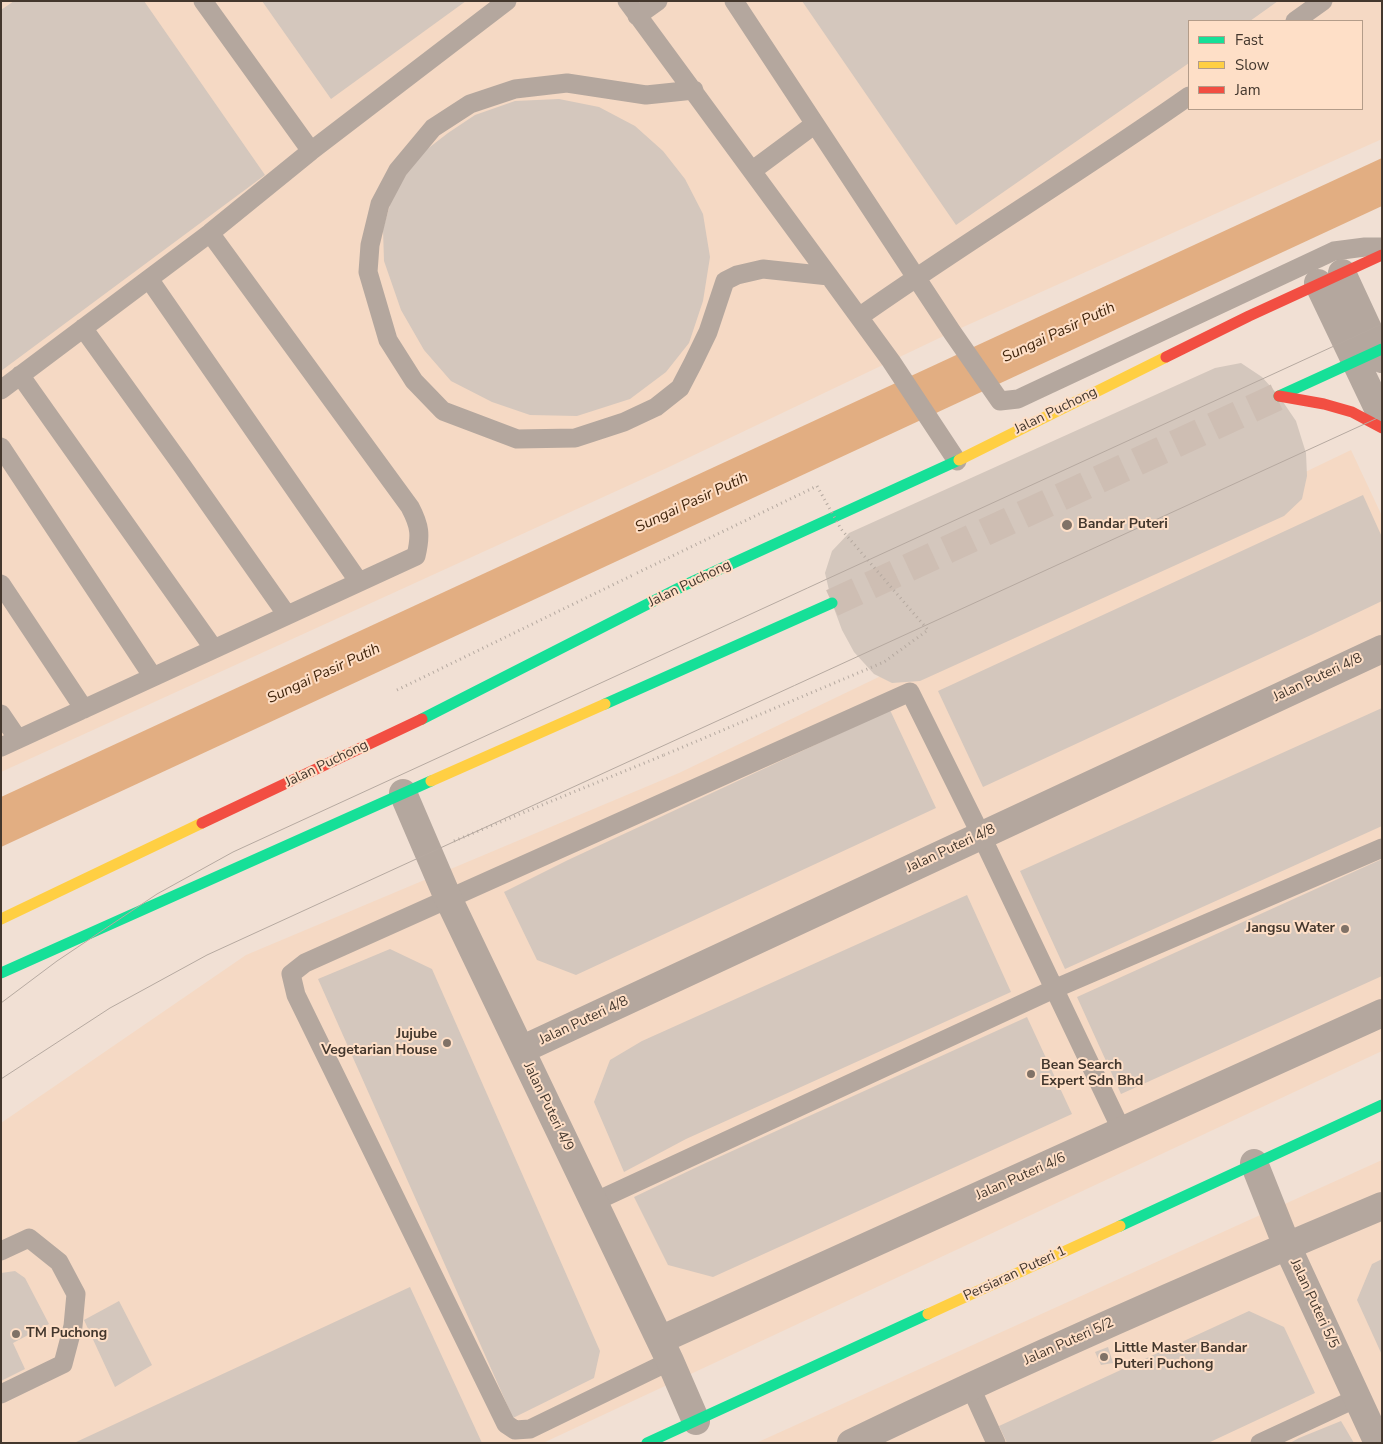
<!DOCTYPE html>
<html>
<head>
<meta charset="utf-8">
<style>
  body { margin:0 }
  #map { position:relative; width:1383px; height:1444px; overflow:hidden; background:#f1e0d4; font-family:"Nunito Sans",sans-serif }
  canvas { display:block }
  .frame { position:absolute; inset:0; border:2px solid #43372d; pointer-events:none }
  .legend { position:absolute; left:1188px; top:20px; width:175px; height:90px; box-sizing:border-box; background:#fedfc7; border:1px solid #b39c89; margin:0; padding:6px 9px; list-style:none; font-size:15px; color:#43372d }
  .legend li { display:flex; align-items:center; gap:10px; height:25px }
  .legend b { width:25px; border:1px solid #b39c89 }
</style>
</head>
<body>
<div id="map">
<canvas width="1383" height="1444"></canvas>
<div class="frame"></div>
<ul class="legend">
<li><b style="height:6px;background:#16e098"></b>Fast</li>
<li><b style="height:6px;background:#ffcf43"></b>Slow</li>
<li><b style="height:6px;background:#f24e42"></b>Jam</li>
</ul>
</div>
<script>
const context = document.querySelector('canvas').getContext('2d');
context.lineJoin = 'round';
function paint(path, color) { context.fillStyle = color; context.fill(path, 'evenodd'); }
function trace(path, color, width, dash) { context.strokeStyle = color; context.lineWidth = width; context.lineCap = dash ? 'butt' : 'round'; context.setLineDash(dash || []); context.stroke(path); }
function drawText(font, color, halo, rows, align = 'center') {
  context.font = font + ' "Nunito Sans",sans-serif'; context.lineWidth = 4; context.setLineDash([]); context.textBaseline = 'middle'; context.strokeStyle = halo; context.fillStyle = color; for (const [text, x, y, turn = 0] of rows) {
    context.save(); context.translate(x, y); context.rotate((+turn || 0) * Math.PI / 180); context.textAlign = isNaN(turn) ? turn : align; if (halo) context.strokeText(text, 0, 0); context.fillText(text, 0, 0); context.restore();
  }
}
const built = new Path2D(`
  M 1,1 L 1382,1 L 1382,139 L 952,332 L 669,467 L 1,772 ZM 1189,21 L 1362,21 L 1362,109 L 1189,109 Z
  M 1351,450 L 1382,516 L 1382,1051 L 543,1443 L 1,1443 L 1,1123 L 246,955 L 679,773 Z
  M 1382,1160 L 1382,1443 L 756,1443 Z`);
const water = new Path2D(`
  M 1382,158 L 1382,206 L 1,847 L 1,797 Z`);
const building = new Path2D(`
  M 14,1 L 144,1 L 265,175 L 1,371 L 1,10 Z
  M 262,1 L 466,1 L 331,99 Z
  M 802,1 L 1278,1 L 1250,21 L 1189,21 L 1189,63 L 956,225 Z
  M 559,99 L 599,107 L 635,126 L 663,151 L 685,179 L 703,214 L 710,257 L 703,301 L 689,343 L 666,372 L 630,399 L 577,416 L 530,415 L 492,402 L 451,381 L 424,350 L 401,310 L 384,261 L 383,229 L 394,191 L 417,157 L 448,133 L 475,115 L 515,101 Z
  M 1241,363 L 1262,377 L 1279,396 L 1296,421 L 1306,453 L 1307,476 L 1302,499 L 1284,516 L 920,681 L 892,683 L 874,674 L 854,652 L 842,630 L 832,603 L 825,573 L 832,551 L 849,533 L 1215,368 Z
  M 1363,495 L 1382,537 L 1382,601 L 1311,635 L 983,787 L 938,691 Z
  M 1382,708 L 1382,826 L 1065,969 L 1020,871 Z
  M 890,710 L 936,808 L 576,975 L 537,960 L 504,892 L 568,860 Z
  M 1382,859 L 1382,976 L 1121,1094 L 1077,997 Z
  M 967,895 L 1011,992 L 686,1139 L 624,1172 L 594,1102 L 610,1060 L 642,1041 Z
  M 390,949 L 432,969 L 600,1351 L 594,1378 L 513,1418 L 318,979 Z
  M 1027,1017 L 1072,1114 L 713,1277 L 668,1265 L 634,1197 L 697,1167 Z
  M 1382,1259 L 1382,1355 L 1357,1300 L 1372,1264 Z
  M 15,1271 L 25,1278 L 49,1324 L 13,1343 L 25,1369 L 1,1381 L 1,1273 Z
  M 410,1287 L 482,1443 L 74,1443 Z
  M 119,1301 L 152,1365 L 115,1387 L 84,1320 Z
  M 1249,1311 L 1284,1327 L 1315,1393 L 1208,1443 L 1007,1443 L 999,1426 Z
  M 1108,1347 L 1113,1363 L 1101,1365 L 1095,1352 Z
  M 1341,1421 L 1354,1443 L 1290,1443 L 1299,1438 Z`);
const primaryTunnel = new Path2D(`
  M 832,603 L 1279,396`);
const path = new Path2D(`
  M 397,690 L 635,574
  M 454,841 L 664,755`);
const lane = new Path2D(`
  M 203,1 L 311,151
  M 627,1 L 829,276 L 891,361 L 957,461
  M 734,1 L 952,332 L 1000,401 L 1018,399 L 1035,391 L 1334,251 L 1365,247 L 1382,247
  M 637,16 L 658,1
  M 1295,21 L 1323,1
  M 694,90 L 646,95 L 567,83 L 515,89 L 470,104 L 433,128 L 398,170 L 380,204 L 370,245 L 368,272 L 388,340 L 414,381 L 443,411 L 517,439 L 575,438 L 624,422 L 656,407 L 680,388 L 693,363 L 708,332 L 725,281 L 737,275 L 763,269 L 829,276
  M 753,170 L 815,124
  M 149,279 L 359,582
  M 859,317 C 967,241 1081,172 1189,96
  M 83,328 L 183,467 L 287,615
  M 20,375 L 214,649
  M 1,390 L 210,233 L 311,151 L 507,1
  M 1,447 L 153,677
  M 1,584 L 84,709
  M 1,714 L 18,739
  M 1,747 L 416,556 C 421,535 420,526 410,507 L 210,233
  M 594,1202 L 1054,989 L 1382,848
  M 1,1251 L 29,1238 L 59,1262 L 76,1294 L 73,1326 L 63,1364 L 1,1394
  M 670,1361 L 530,1429 L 515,1430 L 506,1424 L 296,995 L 291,974 L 305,963 L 910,692 L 981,835 L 1122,1131
  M 970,1386 L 996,1443
  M 1260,1443 L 1357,1398`);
const street = new Path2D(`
  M 1342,273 L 1382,359
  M 1318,283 L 1382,417
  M 403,793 L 448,898 L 670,1361 L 696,1421
  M 521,1050 L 1382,649
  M 1254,1163 L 1287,1246 L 1378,1443
  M 660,1340 L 1382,1013
  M 851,1443 C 1026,1359 1203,1281 1382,1206`);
const fast = new Path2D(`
  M 1279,396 L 1382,349
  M 605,704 L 832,603
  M 422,719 L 685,585 L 959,460
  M 1,973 L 431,781
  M 1120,1226 L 1382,1105
  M 647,1443 L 928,1314`);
const slow = new Path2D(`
  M 959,460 L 1166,357
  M 431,781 L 605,704
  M 1,919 L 202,823
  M 928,1314 L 1120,1226`);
const jam = new Path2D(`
  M 1166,357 L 1249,316 L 1382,255
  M 1279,396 L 1324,404 L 1352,412 L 1382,428
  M 202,823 L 422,719`);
const tram = new Path2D(`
  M 1,1003 L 57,961 L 157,894 L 233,852 L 1382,324
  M 1,1079 L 110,1008 L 207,955 L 1382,416`);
const pathBridge = new Path2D(`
  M 637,573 L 817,486 L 841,529 L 928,630 L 884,662 L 664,755`);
const markers = [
  [1067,525,6,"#807267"],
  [1345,929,5,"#807267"],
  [447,1043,5,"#807267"],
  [1031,1074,5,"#807267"],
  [16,1334,5,"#807267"],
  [1104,1357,5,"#807267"]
];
const streetNames = [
  ["Jalan Puchong",1056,411,-26],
  ["Jalan Puchong",690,584,-26],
  ["Jalan Puteri 4/8",1318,678,-25],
  ["Jalan Puchong",327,764,-26],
  ["Jalan Puteri 4/8",951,849,-25],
  ["Jalan Puteri 4/8",584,1021,-25],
  ["Jalan Puteri 4/9",548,1107,64],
  ["Jalan Puteri 4/6",1021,1177,-24],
  ["Persiaran Puteri 1",1015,1274,-25],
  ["Jalan Puteri 5/5",1314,1304,65],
  ["Jalan Puteri 5/2",1069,1342,-24]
];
const poiNames = [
  ["Bandar Puteri",1078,525],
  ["Jangsu Water",1335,929,"right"],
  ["Jujube",437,1035,"right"],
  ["Vegetarian House",437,1051,"right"],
  ["Bean Search",1041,1066],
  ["Expert Sdn Bhd",1041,1082],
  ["TM Puchong",26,1334],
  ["Little Master Bandar",1114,1349],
  ["Puteri Puchong",1114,1365]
];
const waterNames = [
  ["Sungai Pasir Putih",1059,333,-25],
  ["Sungai Pasir Putih",692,503,-25],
  ["Sungai Pasir Putih",324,674,-25]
];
paint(built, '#f5d9c4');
paint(water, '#e2ae82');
paint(building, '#d4c7bd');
trace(primaryTunnel, '#cebeb3', 28, [28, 14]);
trace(path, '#b5a9a0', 3, [1, 4]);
trace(lane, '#b4a79e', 19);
trace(street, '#b4a79e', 28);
trace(fast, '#16e098', 11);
trace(slow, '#ffcf43', 11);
trace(jam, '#f24e42', 11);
trace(tram, '#b6a9a0', 1);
trace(pathBridge, '#b5a9a0', 3, [1, 4]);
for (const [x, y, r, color] of markers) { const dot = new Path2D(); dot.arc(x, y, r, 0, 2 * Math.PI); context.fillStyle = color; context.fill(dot); trace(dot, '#fedfc7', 2); }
drawText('14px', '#43372d', '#fedfc7', streetNames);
drawText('bold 14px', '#43372d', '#fedfc7', poiNames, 'left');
drawText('italic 15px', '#41250c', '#fedfc7', waterNames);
</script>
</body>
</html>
